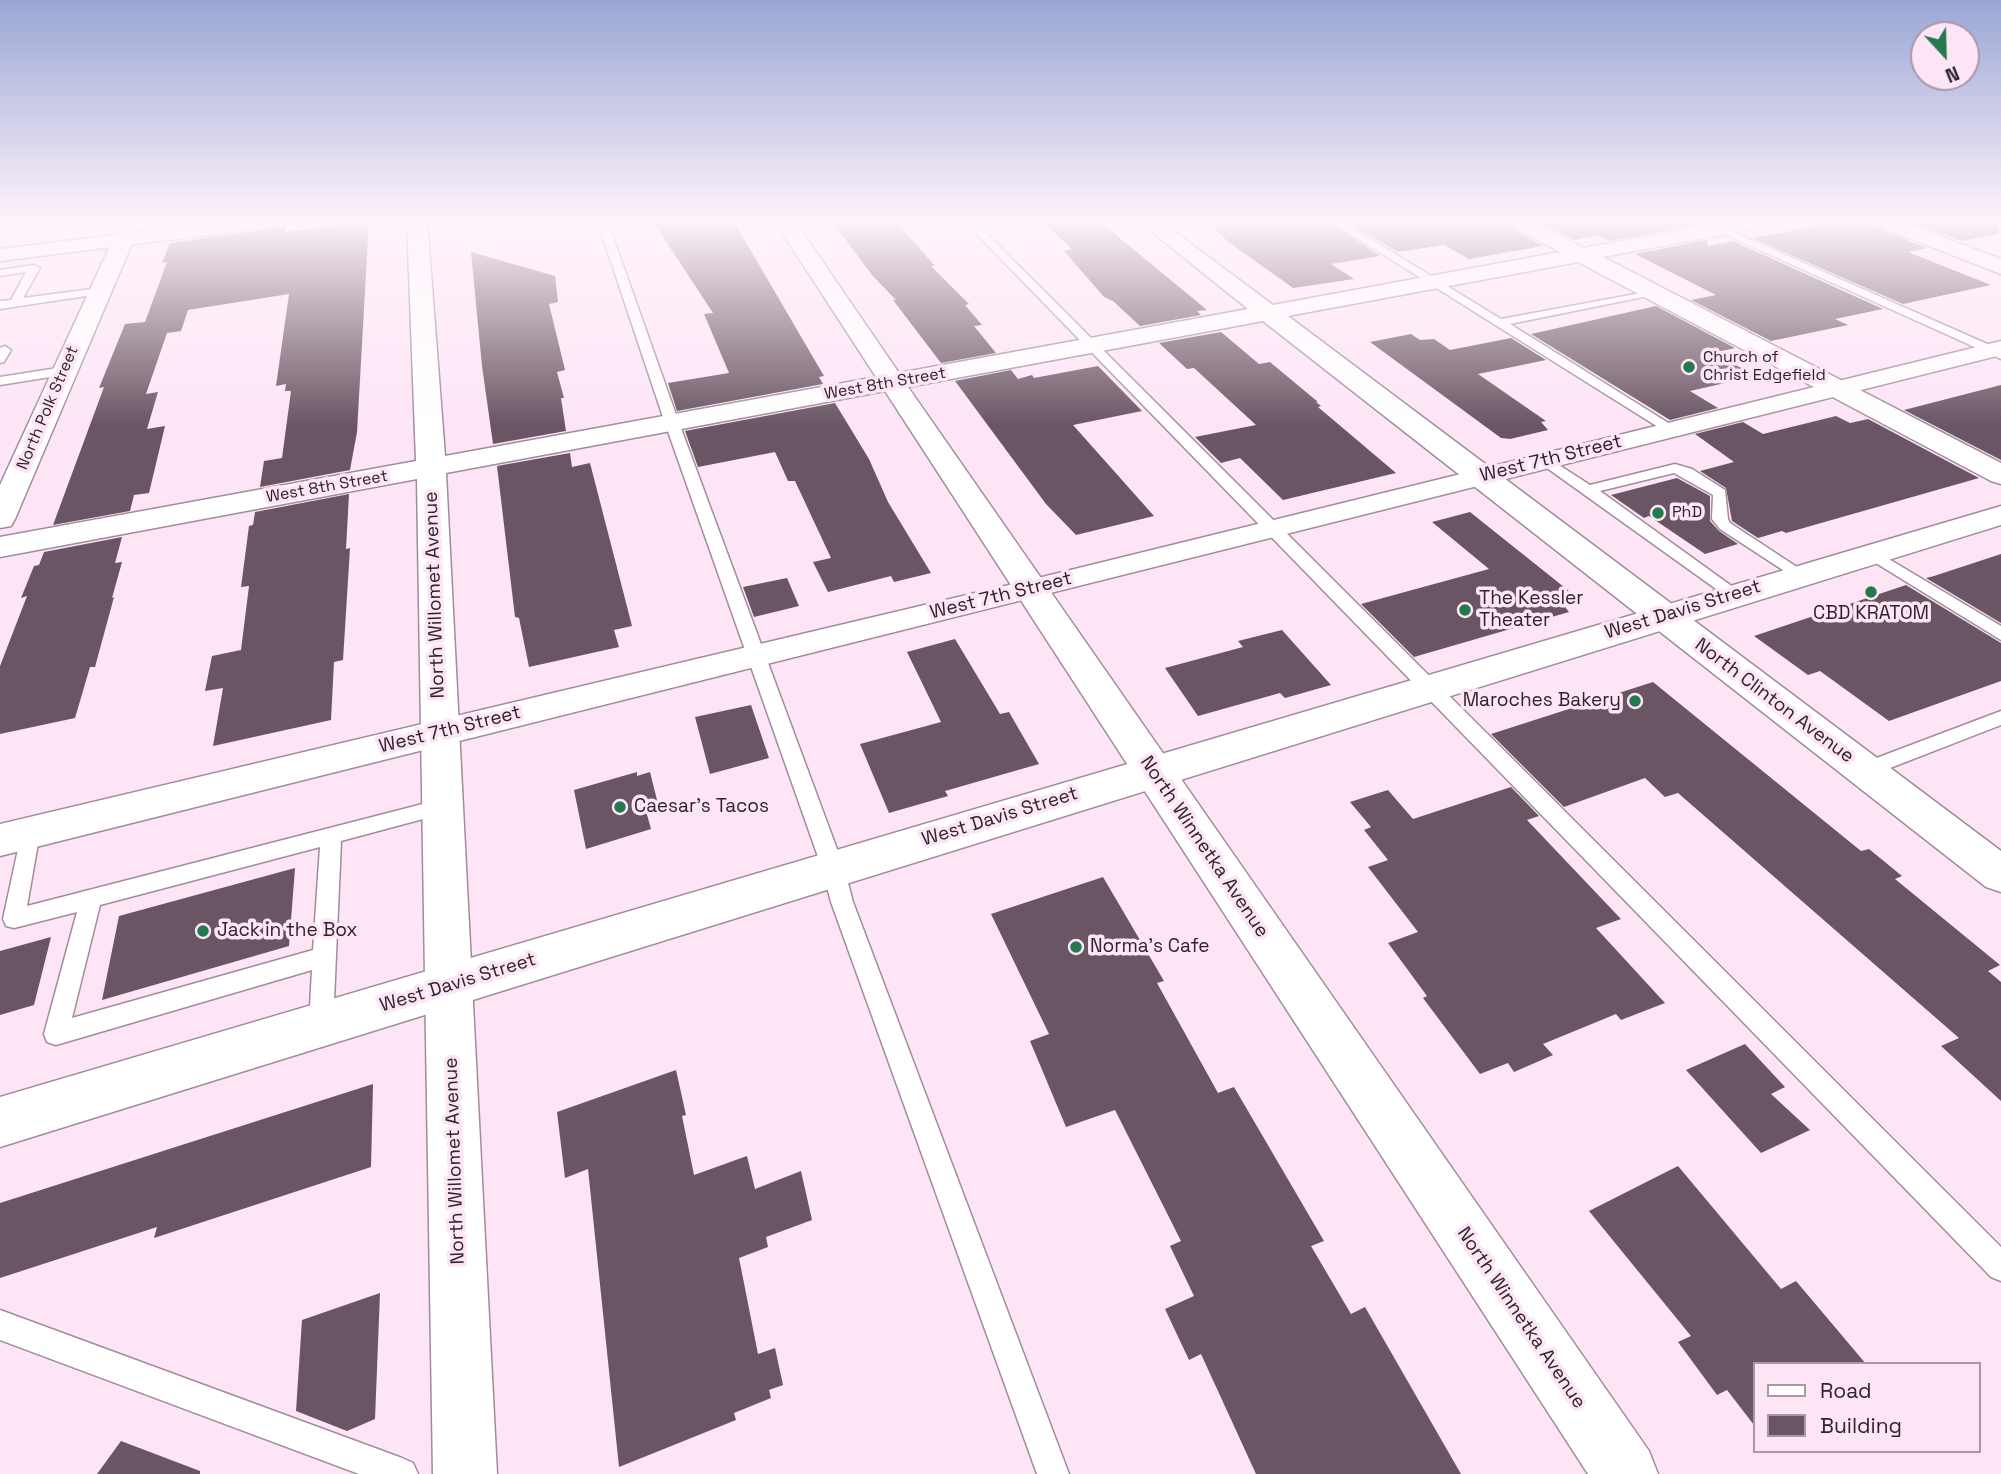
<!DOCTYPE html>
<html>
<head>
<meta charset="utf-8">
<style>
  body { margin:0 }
  #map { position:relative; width:2001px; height:1474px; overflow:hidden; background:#fde5f6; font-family:"Space Grotesk",sans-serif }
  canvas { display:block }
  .legend { position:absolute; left:1753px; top:1362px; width:228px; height:91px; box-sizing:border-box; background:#fde5f6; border:2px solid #aa98a5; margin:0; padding:9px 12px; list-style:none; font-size:21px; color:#2d242b }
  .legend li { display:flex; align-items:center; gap:14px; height:35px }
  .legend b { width:35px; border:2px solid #aa98a5 }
  .north { position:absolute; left:1910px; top:21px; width:70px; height:70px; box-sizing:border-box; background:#fde5f6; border:2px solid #aa98a5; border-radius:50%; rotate:158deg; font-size:19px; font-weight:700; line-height:28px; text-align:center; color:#2d242b }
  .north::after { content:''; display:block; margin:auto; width:24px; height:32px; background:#257a4d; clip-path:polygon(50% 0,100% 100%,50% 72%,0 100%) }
</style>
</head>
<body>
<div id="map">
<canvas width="2001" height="1474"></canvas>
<ul class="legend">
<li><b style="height:9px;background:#fff"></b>Road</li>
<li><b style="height:19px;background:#695563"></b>Building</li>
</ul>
<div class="north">N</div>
</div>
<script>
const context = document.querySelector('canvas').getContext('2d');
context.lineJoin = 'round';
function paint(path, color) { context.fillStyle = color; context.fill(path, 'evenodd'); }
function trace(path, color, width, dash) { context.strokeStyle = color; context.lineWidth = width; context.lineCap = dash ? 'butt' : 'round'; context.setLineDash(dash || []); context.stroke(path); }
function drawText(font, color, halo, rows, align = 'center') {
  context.font = font + ' "Space Grotesk",sans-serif'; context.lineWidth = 7; context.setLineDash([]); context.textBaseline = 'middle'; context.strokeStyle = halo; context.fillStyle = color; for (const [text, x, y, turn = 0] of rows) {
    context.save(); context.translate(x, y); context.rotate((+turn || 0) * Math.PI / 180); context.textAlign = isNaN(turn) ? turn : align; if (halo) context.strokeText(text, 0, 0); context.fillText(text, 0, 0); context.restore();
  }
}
const building = new Path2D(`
  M 652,220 L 733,220 L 824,376 L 819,377 L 823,384 L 677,411 L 668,383 L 729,373 L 704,314 L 713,313 Z
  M 831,220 L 895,220 L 935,266 L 931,266 L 969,304 L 965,305 L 982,325 L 974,326 L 996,353 L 941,363 L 893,300 L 896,300 L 872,275 Z
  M 1040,220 L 1087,220 L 1094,225 L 1103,224 L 1207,310 L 1197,311 L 1201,315 L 1140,326 L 1113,301 L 1104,297 L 1064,251 L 1072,249 Z
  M 1207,220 L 1326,220 L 1380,256 L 1331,264 L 1354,279 L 1293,288 L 1230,243 L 1214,229 L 1219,228 Z
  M 1344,220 L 1502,220 L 1507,226 L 1543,246 L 1469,259 L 1444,245 L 1398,252 Z
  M 1535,220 L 1691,220 L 1697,225 L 1609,241 L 1598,235 L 1574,240 Z
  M 1849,220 L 1867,220 L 1872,226 L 1927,248 L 1908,252 L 1991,285 L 1903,304 L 1752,238 Z
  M 1903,220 L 1998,220 L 1999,234 L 1962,241 Z
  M 369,221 L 357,432 L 350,470 L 260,487 L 264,461 L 282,458 L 291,391 L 285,391 L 286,384 L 276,386 L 289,294 L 188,310 L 181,331 L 167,333 L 146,394 L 158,392 L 147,429 L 165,426 L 149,493 L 134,495 L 130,511 L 53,525 L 104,387 L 99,388 L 125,324 L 145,322 L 167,262 L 162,263 L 170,243 L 286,227 L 286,232 Z
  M 1707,240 L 1708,246 L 1733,241 L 1883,309 L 1835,319 L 1848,325 L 1771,341 L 1691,300 L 1716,295 L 1635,254 Z
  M 471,252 L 555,276 L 558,302 L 549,304 L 565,370 L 557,372 L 564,398 L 561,398 L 566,431 L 493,444 L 482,366 Z
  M 1656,306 L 1735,348 L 1714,353 L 1756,376 L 1690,391 L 1718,408 L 1670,420 L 1531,334 Z
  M 1221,332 L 1259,364 L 1270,362 L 1318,402 L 1316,402 L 1321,406 L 1318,407 L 1396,473 L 1283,500 L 1240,458 L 1221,463 L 1195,437 L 1256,425 L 1194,368 L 1187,369 L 1159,343 Z
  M 1411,334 L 1420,340 L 1434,339 L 1450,350 L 1511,338 L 1546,360 L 1478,374 L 1546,421 L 1541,422 L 1548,430 L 1510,439 L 1501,438 L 1370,342 Z
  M 1098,366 L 1142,411 L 1073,425 L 1154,516 L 1076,535 L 1046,504 L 955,381 L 1011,370 L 1018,379 L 1032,375 L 1034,378 Z
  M 2001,385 L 2001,460 L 1904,410 Z
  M 835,403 L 869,459 L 888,502 L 931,573 L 894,582 L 891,576 L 828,592 L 813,562 L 831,558 L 795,481 L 788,481 L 775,452 L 698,467 L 685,431 Z
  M 1836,416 L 1850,423 L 1868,419 L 1979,478 L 1786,533 L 1782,531 L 1758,538 L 1732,521 L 1726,488 L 1700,471 L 1734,462 L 1695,434 L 1743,422 L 1763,434 Z
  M 570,453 L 572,467 L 590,463 L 632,626 L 614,630 L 619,647 L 529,667 L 519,618 L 515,617 L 497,466 Z
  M 1677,478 L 1710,496 L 1710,521 L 1719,531 L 1738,544 L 1705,554 L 1649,516 L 1644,518 L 1611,495 Z
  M 349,494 L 346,549 L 350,548 L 343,660 L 334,662 L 331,720 L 213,746 L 223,688 L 205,691 L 212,656 L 241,650 L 249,586 L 241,587 L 249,526 L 253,525 L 255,512 Z
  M 1470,512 L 1574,595 L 1562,603 L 1569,612 L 1414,657 L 1361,604 L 1489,569 L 1432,522 Z
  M 122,537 L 115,563 L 122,562 L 112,598 L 114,597 L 95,667 L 90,667 L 75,718 L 0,734 L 0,666 L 27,596 L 21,598 L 34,566 L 39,565 L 44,552 Z
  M 2001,554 L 2001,623 L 1926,578 L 1934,576 Z
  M 787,578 L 799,606 L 754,617 L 743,587 Z
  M 1906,585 L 2001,643 L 2001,681 L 1889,721 L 1820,671 L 1808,675 L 1754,636 Z
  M 1282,630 L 1331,685 L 1285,698 L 1280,693 L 1198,716 L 1165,668 L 1243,647 L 1238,641 Z
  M 955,639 L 1000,714 L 1009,712 L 1039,764 L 945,791 L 948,796 L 889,813 L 860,744 L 941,722 L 907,652 Z
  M 1653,682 L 1861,851 L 1869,849 L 1902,876 L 1895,879 L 2000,965 L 1988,971 L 2001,982 L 2001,1101 L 1941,1046 L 1959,1038 L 1678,793 L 1665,797 L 1645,778 L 1564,807 L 1491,734 Z
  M 751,705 L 769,758 L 710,774 L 695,717 Z
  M 637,772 L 637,776 L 650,772 L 659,808 L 646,811 L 651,829 L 586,849 L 574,790 Z
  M 1511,787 L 1539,816 L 1527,820 L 1621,919 L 1596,928 L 1665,1003 L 1621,1020 L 1616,1014 L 1543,1044 L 1553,1055 L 1514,1072 L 1508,1063 L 1480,1074 L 1423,998 L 1427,996 L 1388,943 L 1418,932 L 1368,867 L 1388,860 L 1364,830 L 1371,827 L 1350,802 L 1388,790 L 1413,819 Z
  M 295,868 L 289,946 L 102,1000 L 119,916 Z
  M 1103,877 L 1164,981 L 1157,983 L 1218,1093 L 1234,1087 L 1324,1241 L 1311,1246 L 1351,1314 L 1365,1307 L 1461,1474 L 1256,1474 L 1201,1354 L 1189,1360 L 1165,1309 L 1194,1296 L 1170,1246 L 1181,1241 L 1115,1110 L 1066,1127 L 1030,1041 L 1049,1034 L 991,914 Z
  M 51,937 L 34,1005 L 0,1015 L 0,951 Z
  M 1745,1044 L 1785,1087 L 1771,1094 L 1810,1130 L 1761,1153 L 1686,1070 Z
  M 676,1070 L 686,1115 L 682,1116 L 694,1175 L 747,1156 L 755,1189 L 801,1171 L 812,1220 L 766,1237 L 768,1247 L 739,1258 L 758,1354 L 775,1348 L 783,1385 L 769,1390 L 771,1398 L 734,1413 L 736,1420 L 619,1467 L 588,1169 L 565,1178 L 557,1112 Z
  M 373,1084 L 371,1167 L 154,1238 L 157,1227 L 0,1278 L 0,1203 Z
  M 1678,1166 L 1781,1289 L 1796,1281 L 1866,1364 L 1754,1364 L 1754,1425 L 1727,1390 L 1717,1395 L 1678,1342 L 1691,1336 L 1589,1211 Z
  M 380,1293 L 375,1419 L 347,1431 L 296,1411 L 302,1320 Z
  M 121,1441 L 200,1471 L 200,1474 L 97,1474 Z`);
const lane = new Path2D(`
  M 597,220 L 607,220 L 679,423 L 844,868 L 853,902 L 1069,1474 L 1037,1474 L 831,902 L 822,868 L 665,423 Z
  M 963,220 L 973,220 L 2001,1247 L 2001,1281 L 1991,1277 Z
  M 1328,220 L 1340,220 L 1501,319 L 1657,290 L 1657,294 L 1653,295 L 1510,324 L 1678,429 L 1676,432 L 1666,432 Z
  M 1693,220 L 1706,220 L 2001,350 L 2001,359 Z
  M 34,265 L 40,268 L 23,298 L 99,288 L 105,291 L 99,294 L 0,309 L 0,301 L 11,300 L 26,272 L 0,276 L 0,270 Z
  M 5,346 L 11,350 L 4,362 L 0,363 L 0,348 Z
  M 64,367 L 70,371 L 69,374 L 0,385 L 0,377 Z
  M 1545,456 L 1590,485 L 1675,464 L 1692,469 L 1725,490 L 1728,519 L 1730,523 L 1809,575 L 1807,578 L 1795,578 L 1720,529 L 1712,519 L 1713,495 L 1674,473 L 1600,491 L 1744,595 L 1742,599 L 1730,599 L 1540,463 L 1538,460 Z
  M 1872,549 L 2001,626 L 2001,640 L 1866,557 L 1864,554 Z
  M 2001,711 L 2001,725 L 1872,775 L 1865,777 L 1858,775 L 1855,770 L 1858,765 Z
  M 442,799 L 449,802 L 452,807 L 449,812 L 341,841 L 333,1024 L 330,1032 L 321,1035 L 312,1032 L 309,1024 L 312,970 L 56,1045 L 47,1042 L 44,1034 L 77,912 L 14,928 L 6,926 L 3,919 L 23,826 L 30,824 L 37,826 L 40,832 L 27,906 ZM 320,847 L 313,950 L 72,1018 L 100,905 Z
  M 0,1310 L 402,1458 L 413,1463 L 418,1474 L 359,1474 L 0,1340 Z`);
const street = new Path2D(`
  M 234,220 L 291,220 L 288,224 L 281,226 L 0,261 L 0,249 Z
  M 407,220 L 427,220 L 445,456 L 876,377 L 774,220 L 794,220 L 899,373 L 1248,309 L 1137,220 L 1159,220 L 1273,305 L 1560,252 L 1508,224 L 1505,220 L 1530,220 L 1584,248 L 1739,220 L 1780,220 L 1777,224 L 1770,226 L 1603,257 L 2001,463 L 2001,484 L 1991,481 L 1578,262 L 1288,316 L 2001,851 L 2001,892 L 1986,887 L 1263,321 L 908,387 L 1649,1451 L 1658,1474 L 1588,1474 L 885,391 L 446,473 L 497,1474 L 433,1474 L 417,479 L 0,557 L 0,537 L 416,461 Z
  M 1870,220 L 1897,220 L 2001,259 L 2001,274 L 1873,224 Z`);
const secondary = new Path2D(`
  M 122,220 L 142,220 L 15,519 L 11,526 L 0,528 L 0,485 Z
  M 2001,341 L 2001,355 L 0,856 L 0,824 L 1030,580 Z
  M 2001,506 L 2001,525 L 0,1147 L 0,1097 Z`);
const markers = [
  [1689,367,7,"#257a4d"],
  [1658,513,7,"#257a4d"],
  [1871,592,7,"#257a4d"],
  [1465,610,7,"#257a4d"],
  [1635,701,7,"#257a4d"],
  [620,807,7,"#257a4d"],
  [203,931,7,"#257a4d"],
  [1076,947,7,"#257a4d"]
];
const farPoinames = [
  ["Church of",1703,358],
  ["Christ Edgefield",1703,376],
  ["PhD",1672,513]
];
const farStreetnames = [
  ["West 8th Street",885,384,-10],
  ["North Polk Street",48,408,-67],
  ["West 8th Street",327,487,-10]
];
const streetNames = [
  ["West 7th Street",1551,459,-14],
  ["North Willomet Avenue",435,595,-92],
  ["West 7th Street",1001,596,-14],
  ["West Davis Street",1683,610,-17],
  ["North Clinton Avenue",1774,701,37],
  ["West 7th Street",450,730,-14],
  ["West Davis Street",1000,817,-17],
  ["North Winnetka Avenue",1204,847,56],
  ["West Davis Street",458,983,-17],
  ["North Willomet Avenue",455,1161,-92],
  ["North Winnetka Avenue",1521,1318,56]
];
const poiNames = [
  ["The Kessler",1479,599],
  ["Theater",1479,621],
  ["CBD KRATOM",1871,614,"center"],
  ["Maroches Bakery",1621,701,"right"],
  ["Caesar’s Tacos",634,807],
  ["Jack in the Box",217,931],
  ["Norma's Cafe",1090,947]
];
paint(building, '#695563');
trace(lane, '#a18c9b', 3);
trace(street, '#a18c9b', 3);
trace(secondary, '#a18c9b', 3);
paint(lane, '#fff');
paint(street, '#fff');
paint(secondary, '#fff');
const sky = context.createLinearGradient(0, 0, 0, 426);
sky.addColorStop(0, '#9aa6d5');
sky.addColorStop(0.52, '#fef3fb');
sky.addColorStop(1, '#fef3fb00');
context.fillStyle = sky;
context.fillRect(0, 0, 2001, 426);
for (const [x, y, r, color] of markers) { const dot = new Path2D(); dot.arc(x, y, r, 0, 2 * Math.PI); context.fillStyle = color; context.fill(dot); trace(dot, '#fde5f6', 2.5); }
drawText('16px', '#2d242b', '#fde5f6', farPoinames, 'left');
drawText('16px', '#2d242b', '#fde5f6', farStreetnames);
drawText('19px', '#2d242b', '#fde5f6', streetNames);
drawText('19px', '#2d242b', '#fde5f6', poiNames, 'left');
</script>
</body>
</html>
